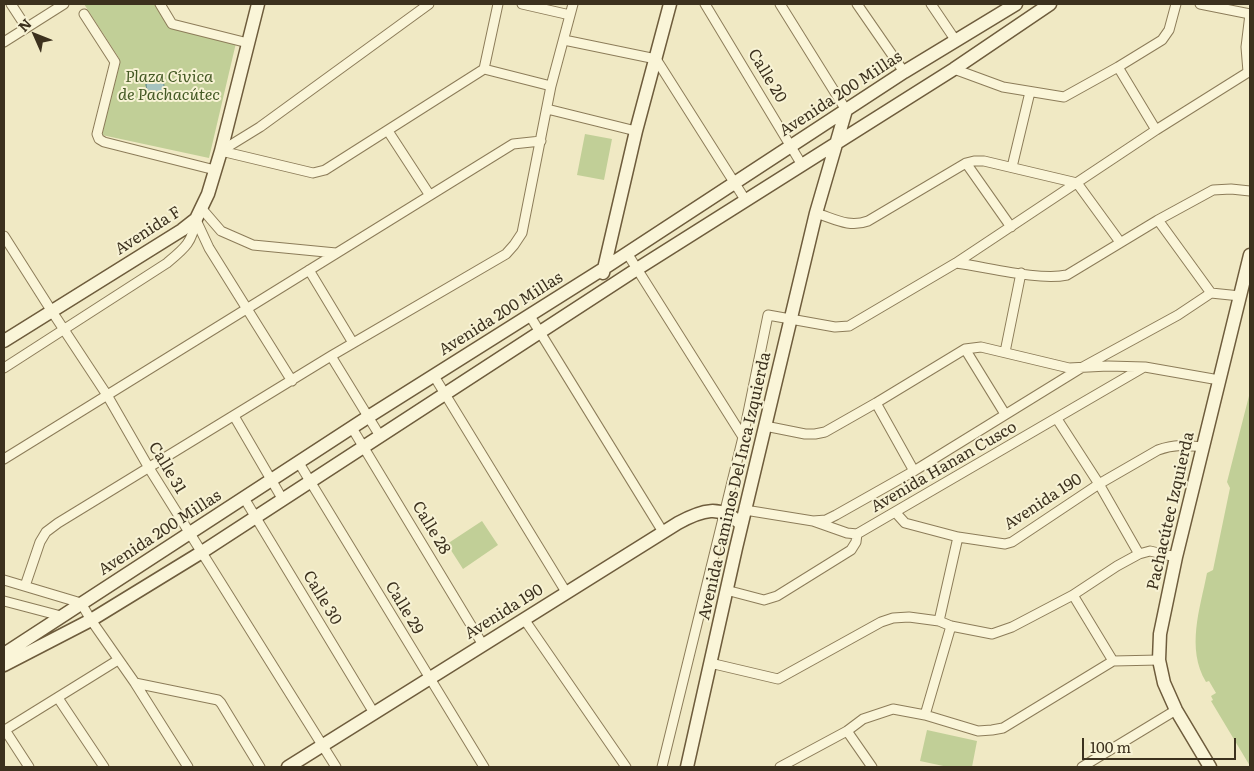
<!DOCTYPE html>
<html>
<head>
<meta charset="utf-8">
<style>
	body { margin:0 }
	#map { position:relative; width:1254px; height:771px; overflow:hidden; background:#f0e9c4; font-family:Literata,serif }
	canvas { display:block }
	.frame { position:absolute; inset:0; border:5px solid #3c311e; pointer-events:none }
	.north { position:absolute; left:10px; top:10px; width:50px; height:50px; -webkit-text-stroke:4px #f7f2d4; paint-order:stroke; rotate:314deg; font-size:14px; font-weight:700; line-height:20px; text-align:center; color:#3c311e }
	.north::after { content:''; display:block; margin:auto; width:18px; height:22px; background:#3c311e; clip-path:polygon(50% 0,100% 100%,50% 72%,0 100%) }
	.scale { position:absolute; left:1082px; top:738px; width:154px; height:22px; box-sizing:border-box; border:2px solid #3c311e; border-top:0; padding-left:6px; font-size:15px; line-height:18px; white-space:nowrap; color:#3c311e; -webkit-text-stroke:4px #f7f2d4; paint-order:stroke }
</style>
</head>
<body>
<div id="map">
<canvas width="1254" height="771"></canvas>
<div class="frame"></div>
<div class="north">N</div>
<div class="scale">100 m</div>
</div>
<script>
const c = document.querySelector('canvas').getContext('2d');
c.lineJoin = 'round';
function fillPath(path, color) {
  c.fillStyle = color;
  c.fill(path, 'evenodd');
}
function trace(path, color, width, dash) {
  c.strokeStyle = color;
  c.lineWidth = width;
  c.lineCap = dash ? 'butt' : 'round';
  c.setLineDash(dash || []);
  c.stroke(path);
}
function write(font, color, halo, rows, align = 'center') {
  c.font = font + ' Literata,serif';
  c.lineWidth = 4;
  c.setLineDash([]);
  c.textBaseline = 'middle';
  c.strokeStyle = halo;
  c.fillStyle = color;
  for (const [text, x, y, turn = 0] of rows) {
    c.save();
    c.translate(x, y);
    c.rotate((+turn || 0) * Math.PI / 180);
    c.textAlign = isNaN(turn) ? turn : align;
    if (halo) c.strokeText(text, 0, 0);
    c.fillText(text, 0, 0);
    c.restore();
  }
}
fillPath(new Path2D(`
	M84,4H156L171,27L236,43L209,158L102,135L119,58Z
	M585,134L612,139L604,180L577,175Z
	M1250,392V766L1211,701L1213,700L1211,696L1216,693L1209,681L1206,682C1186,648 1200,609 1207,573L1213,570L1230,488L1227,482Z
	M482,521L498,545L463,569L447,544Z
	M927,730L977,741L972,767H948L920,761Z`), '#c1cf97');
const water = new Path2D(`
	M146 85a9 9 0 1 1 18 0a9 9 0 1 1-18 0Z`);
fillPath(water, '#a6c3bf');
trace(water, '#6c928e', 1);
const street = new Path2D(`
	M11,4L26,27
	M160,4L172,24L248,43
	M522,4L570,15
	M705,4L802,165
	M780,4L846,110
	M857,4L904,72
	M931,4L956,41
	M1200,4L1250,14L1246,47L1248,72
	M84,14L115,62L97,134L99,139L104,142L215,170
	M564,40L656,59L746,201
	M4,42L64,4
	M1118,67L1156,130
	M484,69L551,86
	M954,69L1003,87L1064,97L1118,67L1162,40L1169,30L1176,4
	M547,109L636,131
	M388,131L429,194
	M221,151L313,173L325,170L484,69L498,4
	M221,151L260,127L429,4
	M966,163L1011,227
	M1012,167L1030,92
	M202,209L221,231L253,245L336,253
	M816,213C835,219 849,228 868,221L966,163L974,161H984L1077,183L1120,242
	M196,220L209,248L292,381
	M1158,220L1211,293L1240,296
	M4,236L51,310L107,395L149,468L336,767
	M627,253L743,437
	M956,263C987,267 1039,281 1067,275L1158,220L1213,190L1231,189L1250,191
	M309,270L353,343
	M530,316L663,532
	M965,349L1005,414
	M1005,352L1021,273
	M331,356L380,436
	M4,368L167,263C185,248 192,243 196,219
	M434,376L566,592
	M876,403L914,471
	M234,416L283,500
	M1057,419L1099,484L1139,554
	M765,426L805,434H815L825,432L876,403L965,349L981,347L1069,368L1108,366L1145,367L1219,380
	M352,428L483,645
	M4,459L513,144L541,141
	M299,463L484,767
	M244,498L374,713
	M745,510L813,521L847,533L857,534L1144,367
	M896,513L905,523L958,537L1005,544L1012,542L1099,484L1158,450C1174,444 1187,445 1203,447
	M813,521L826,520L836,515L914,471L1081,368L1178,315L1211,293
	M4,580L81,603L91,620L135,683L188,767
	M25,586L40,542L46,532L58,523L331,356L506,254L514,245L522,233L551,86L573,4
	M726,590L764,600L777,596L851,550L856,542L857,534
	M1073,595L1113,661
	M4,601L61,616
	M524,619L626,767
	M939,621L958,537
	M710,663L778,679L881,622L893,618L909,617L939,621L951,626L992,634L1012,627L1073,595L1117,566L1139,554L1150,551L1176,557
	M135,683L218,700L221,703L260,767
	M58,698L104,767
	M925,715L951,626
	M847,731L872,767
	M29,767L5,730L118,660
	M662,767L743,437L768,315L835,327L849,326L956,263L1156,130L1250,71
	M780,767L847,731L863,719L893,709L925,715L978,731L992,730L1003,728L1113,661L1159,660
	M1082,767L1176,710`);
const secondary = new Path2D(`
	M603,273L636,131L670,4
	M4,341L182,230L196,219L208,194L221,151L258,4
	M4,654L368,417L603,269L904,72L1016,4
	M4,665L91,620L202,552L637,269L954,69L1050,4
	M288,767L678,523C702,510 720,504 741,524
	M687,767L736,548L816,213L846,110
	M1210,767L1176,710L1164,683L1159,660L1160,634L1176,557L1250,255`);
trace(street, '#8c7c59', 11);
trace(secondary, '#6e5c3c', 15);
trace(street, '#faf5d8', 9);
trace(secondary, '#faf5d8', 12);
write('16px', '#3c311e', '#f7f2d4', [
	["Calle 20",767,76,59],
	["Avenida 200 Millas",841,94,-33],
	["Avenida F",148,231,-33],
	["Avenida 200 Millas",501,314,-32],
	["Avenida Hanan Cusco",944,467,-30],
	["Calle 31",167,468,59],
	["Avenida Caminos Del Inca Izquierda",735,486,-77],
	["Avenida 190",1043,502,-33],
	["Pachacútec Izquierda",1171,511,-77],
	["Calle 28",431,528,59],
	["Avenida 200 Millas",160,533,-33],
	["Calle 30",322,598,59],
	["Calle 29",404,608,59],
	["Avenida 190",504,612,-32]
]);
write('italic 16px', '#445924', '#f7f2d4', [
	["Plaza Cívica",169,77],
	["de Pachacútec",169,95]
]);
</script>
</body>
</html>
